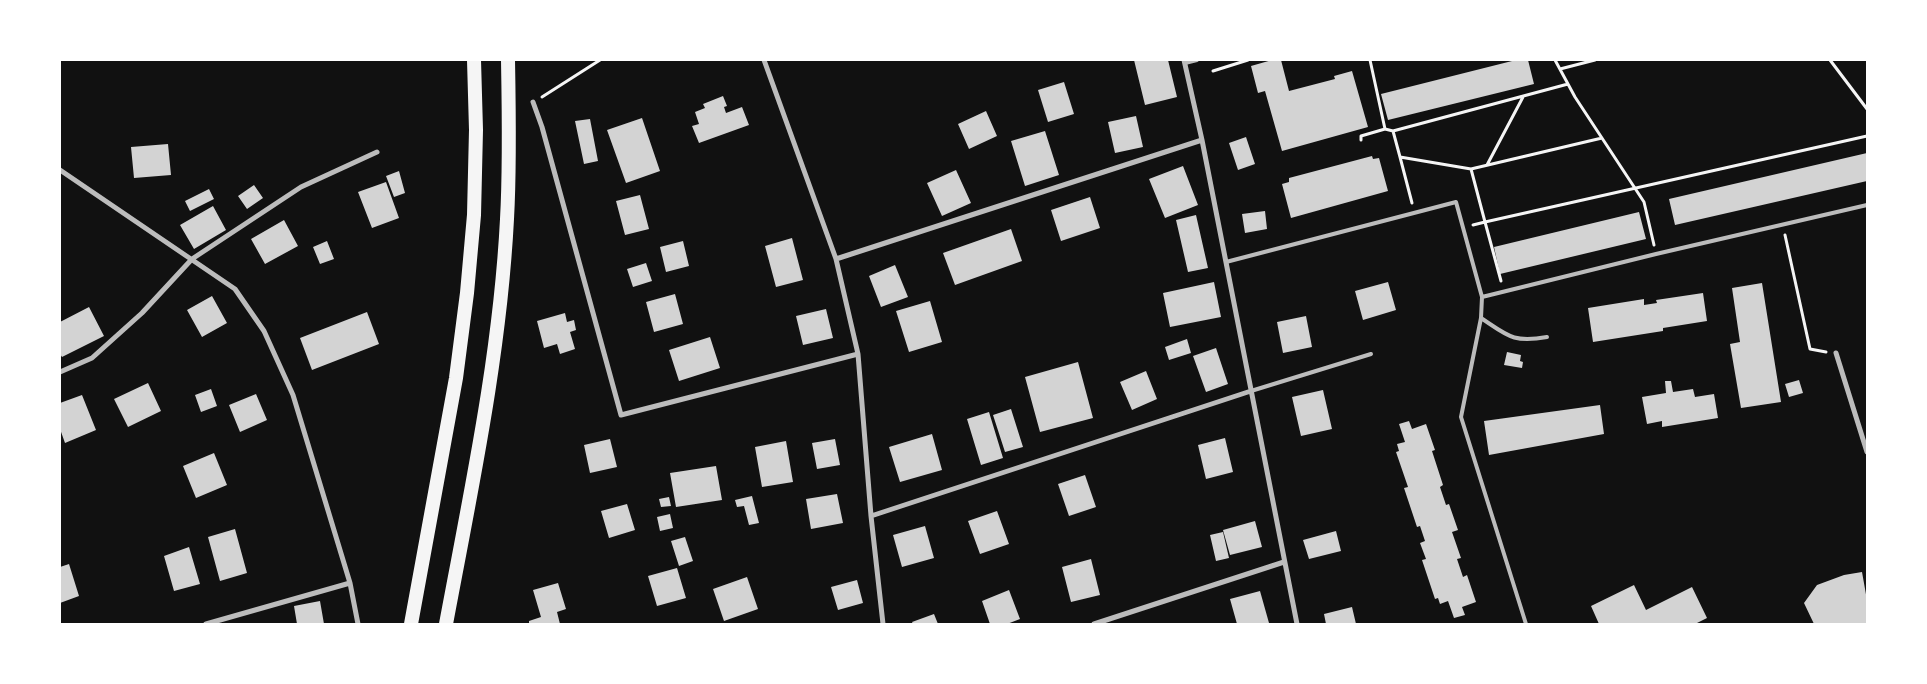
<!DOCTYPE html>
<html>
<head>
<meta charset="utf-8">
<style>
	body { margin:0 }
	#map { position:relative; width:1927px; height:684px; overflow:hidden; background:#111; font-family:"Space Grotesk",sans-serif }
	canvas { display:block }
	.frame { position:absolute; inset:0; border:61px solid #fff; pointer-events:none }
</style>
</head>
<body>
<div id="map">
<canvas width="1927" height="684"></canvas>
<div class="frame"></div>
</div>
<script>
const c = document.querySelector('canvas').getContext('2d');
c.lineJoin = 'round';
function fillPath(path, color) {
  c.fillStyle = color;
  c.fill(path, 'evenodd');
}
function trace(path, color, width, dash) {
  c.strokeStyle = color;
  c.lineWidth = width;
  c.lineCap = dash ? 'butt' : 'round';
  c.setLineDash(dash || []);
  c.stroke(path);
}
fillPath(new Path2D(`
	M1134,60H1168L1177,97L1145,105Z
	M1272,60H1281L1289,91L1335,79L1334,76L1352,71L1368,127L1282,151L1265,91L1258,93L1251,66Z
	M1516,60H1528L1534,84L1388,120L1381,94Z
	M1064,82L1074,114L1048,122L1038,90Z
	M723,96L727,106L724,107L726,113L742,107L749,125L699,143L692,126L699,124L695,112L705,108L703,104Z
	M986,111L997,136L969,149L958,124Z
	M1136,116L1143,147L1115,153L1108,122Z
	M642,118L660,171L626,183L607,130Z
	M590,119L598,161L584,164L575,121Z
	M1045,131L1059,175L1025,186L1011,141Z
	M1246,137L1255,164L1238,170L1229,143Z
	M168,144L171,175L134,178L131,147Z
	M1867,153V181L1675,225L1669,199Z
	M1372,156L1373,159L1379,158L1388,191L1291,218L1282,184L1289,182V178Z
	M1183,166L1198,205L1165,218L1149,179Z
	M956,170L971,203L942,216L927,183Z
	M399,171L405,193L394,197L386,176Z
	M386,182L399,218L372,228L358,192Z
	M254,185L263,198L247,209L238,196Z
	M209,189L214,199L190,211L185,201Z
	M640,195L649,229L625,235L616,201Z
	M1090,197L1100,228L1061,241L1051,210Z
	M213,206L226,230L194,249L180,225Z
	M1265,211L1267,229L1245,233L1242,214Z
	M1639,212L1646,239L1500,274L1494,247Z
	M1196,215L1208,268L1188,272L1176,220Z
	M284,220L298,246L265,264L251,239Z
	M1011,229L1022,261L955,285L943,253Z
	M792,238L803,280L776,287L765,246Z
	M327,241L334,259L320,264L313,247Z
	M683,241L689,266L666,272L660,247Z
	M646,263L652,281L633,287L627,269Z
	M895,265L908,297L881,307L869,276Z
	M1214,282L1221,317L1170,327L1163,293Z
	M1388,282L1396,310L1363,320L1355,291Z
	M1762,283L1781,402L1741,408L1730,344L1740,342L1732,288Z
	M1703,293L1707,321L1663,328V331L1593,342L1588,308L1644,299V305L1657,303L1656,300Z
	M675,294L683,324L654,332L646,302Z
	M212,296L227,323L202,337L187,310Z
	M930,301L942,342L909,352L896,311Z
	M89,307L104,336L62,357L60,354V322Z
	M826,309L833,338L803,345L796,316Z
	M367,312L379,344L312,370L300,338Z
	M565,313L567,322L574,320L576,330L570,332L575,349L560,354L557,344L544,348L537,321Z
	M1306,316L1312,347L1283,353L1277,322Z
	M710,337L720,368L679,381L669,350Z
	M1187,339L1191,353L1169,360L1165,347Z
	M1216,348L1228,384L1206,392L1193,356Z
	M1507,352L1521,355L1520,361L1523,362L1522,368L1504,365Z
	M1078,362L1093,418L1040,432L1025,377Z
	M1146,371L1157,399L1132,410L1120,382Z
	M1799,380L1803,393L1789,397L1785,384Z
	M1665,381H1671L1673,392L1693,389L1695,397L1714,394L1718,418L1662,427V421L1647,424L1642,397L1666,393Z
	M148,383L161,411L128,427L114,399Z
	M211,389L217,406L201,412L195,395Z
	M1323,390L1332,429L1301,436L1292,397Z
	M256,394L267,420L240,432L229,405Z
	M82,395L96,430L65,443L60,429V403Z
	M1600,405L1604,434L1489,455L1484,421Z
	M1011,409L1023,447L1005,452L993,415Z
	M989,412L1003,458L981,465L967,419Z
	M1409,421L1412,429L1426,424L1435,450L1432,451L1443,485L1440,487L1446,505L1449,504L1458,530L1452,532L1461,558L1457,559L1463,577L1467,575L1476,602L1462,607L1465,615L1454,618L1448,601L1440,604L1438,598L1435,599L1422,560L1426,559L1420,543L1425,541L1420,526L1417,527L1404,488L1408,487L1396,452L1399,451L1397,444L1405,442L1399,424Z
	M932,434L942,470L900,482L889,447Z
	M1225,438L1233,472L1206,479L1198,445Z
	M610,439L617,467L590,473L584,445Z
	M835,439L840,465L817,469L812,443Z
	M786,441L793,482L762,487L755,447Z
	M214,453L227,485L196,498L183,466Z
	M716,466L722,500L676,507L670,473Z
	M1085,475L1096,507L1069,516L1058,484Z
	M837,494L843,523L811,529L806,499Z
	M752,496L759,523L749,525L744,506L737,507L735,500Z
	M669,497L671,506L661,507L659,499Z
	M627,504L635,530L609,538L601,511Z
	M997,511L1009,544L980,554L968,521Z
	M670,514L673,528L660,531L657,517Z
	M1255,521L1262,547L1230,555L1223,530Z
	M925,526L934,558L902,567L893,535Z
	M235,529L247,573L220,581L208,537Z
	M1336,531L1341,551L1309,559L1303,540Z
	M1223,532L1229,558L1216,561L1210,535Z
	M685,537L693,561L679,566L671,541Z
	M189,547L200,584L174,591L164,556Z
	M1091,559L1100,595L1071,602L1062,567Z
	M69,564L79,596L60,603V567Z
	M677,568L686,598L657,606L648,576Z
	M1862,572L1867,600V624H1814L1804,603L1817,585L1844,575Z
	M747,577L758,609L724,621L713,589Z
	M857,580L863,603L838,610L831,587Z
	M558,583L566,609L557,612L560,624H529V621L541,617L533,590Z
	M1634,585L1646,610L1692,587L1707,618L1695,624H1599L1591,606Z
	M1009,590L1020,619L1007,624H990L982,601Z
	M1260,591L1269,623L1237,624L1230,599Z
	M320,601L324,624H297L294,606Z
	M1352,607L1356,624H1326L1324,614Z
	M934,614L938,624H913L912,622Z`), '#d3d3d3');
trace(new Path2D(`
	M1370,60L1385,129
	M1555,60L1575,97L1644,202L1654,245
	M1830,60L1867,109
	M1560,69L1595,60
	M1213,71L1248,60
	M542,97L600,60
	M1361,140V136L1385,129L1393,131
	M1400,157L1393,131L1568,84
	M1487,165L1523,97
	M1471,169L1485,222L1473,225
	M1412,203L1400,157L1471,169L1602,138
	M1785,235L1810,349L1826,352
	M1501,281L1485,222L1867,136`), '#f5f5f5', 3);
trace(new Path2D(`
	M1185,63L1197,60
	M1226,262L1456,202L1482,297L1481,318L1461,417L1526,624
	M1482,297L1656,254L1867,205
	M1481,318C1508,336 1513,343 1547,337
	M1251,391L1371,354`), '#bcbcbc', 4);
trace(new Path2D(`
	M764,60L836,259L858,354L871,516L883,624
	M1184,60L1202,140L1297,624
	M533,102L542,127L621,415L858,354
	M60,170L235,289L264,331L293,395L350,583L358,624
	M836,259L1202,140
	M1836,353L1867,452
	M60,372L92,358L142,313L192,259L301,187L377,152
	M871,516L1251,391
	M206,624L350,583
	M1094,624L1284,562`), '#bcbcbc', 5);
trace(new Path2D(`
	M411,624L456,378L467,293L474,215L476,130L474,60
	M446,624C471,490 500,356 507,219C510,166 509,113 508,60`), '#f5f5f5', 14);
</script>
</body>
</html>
